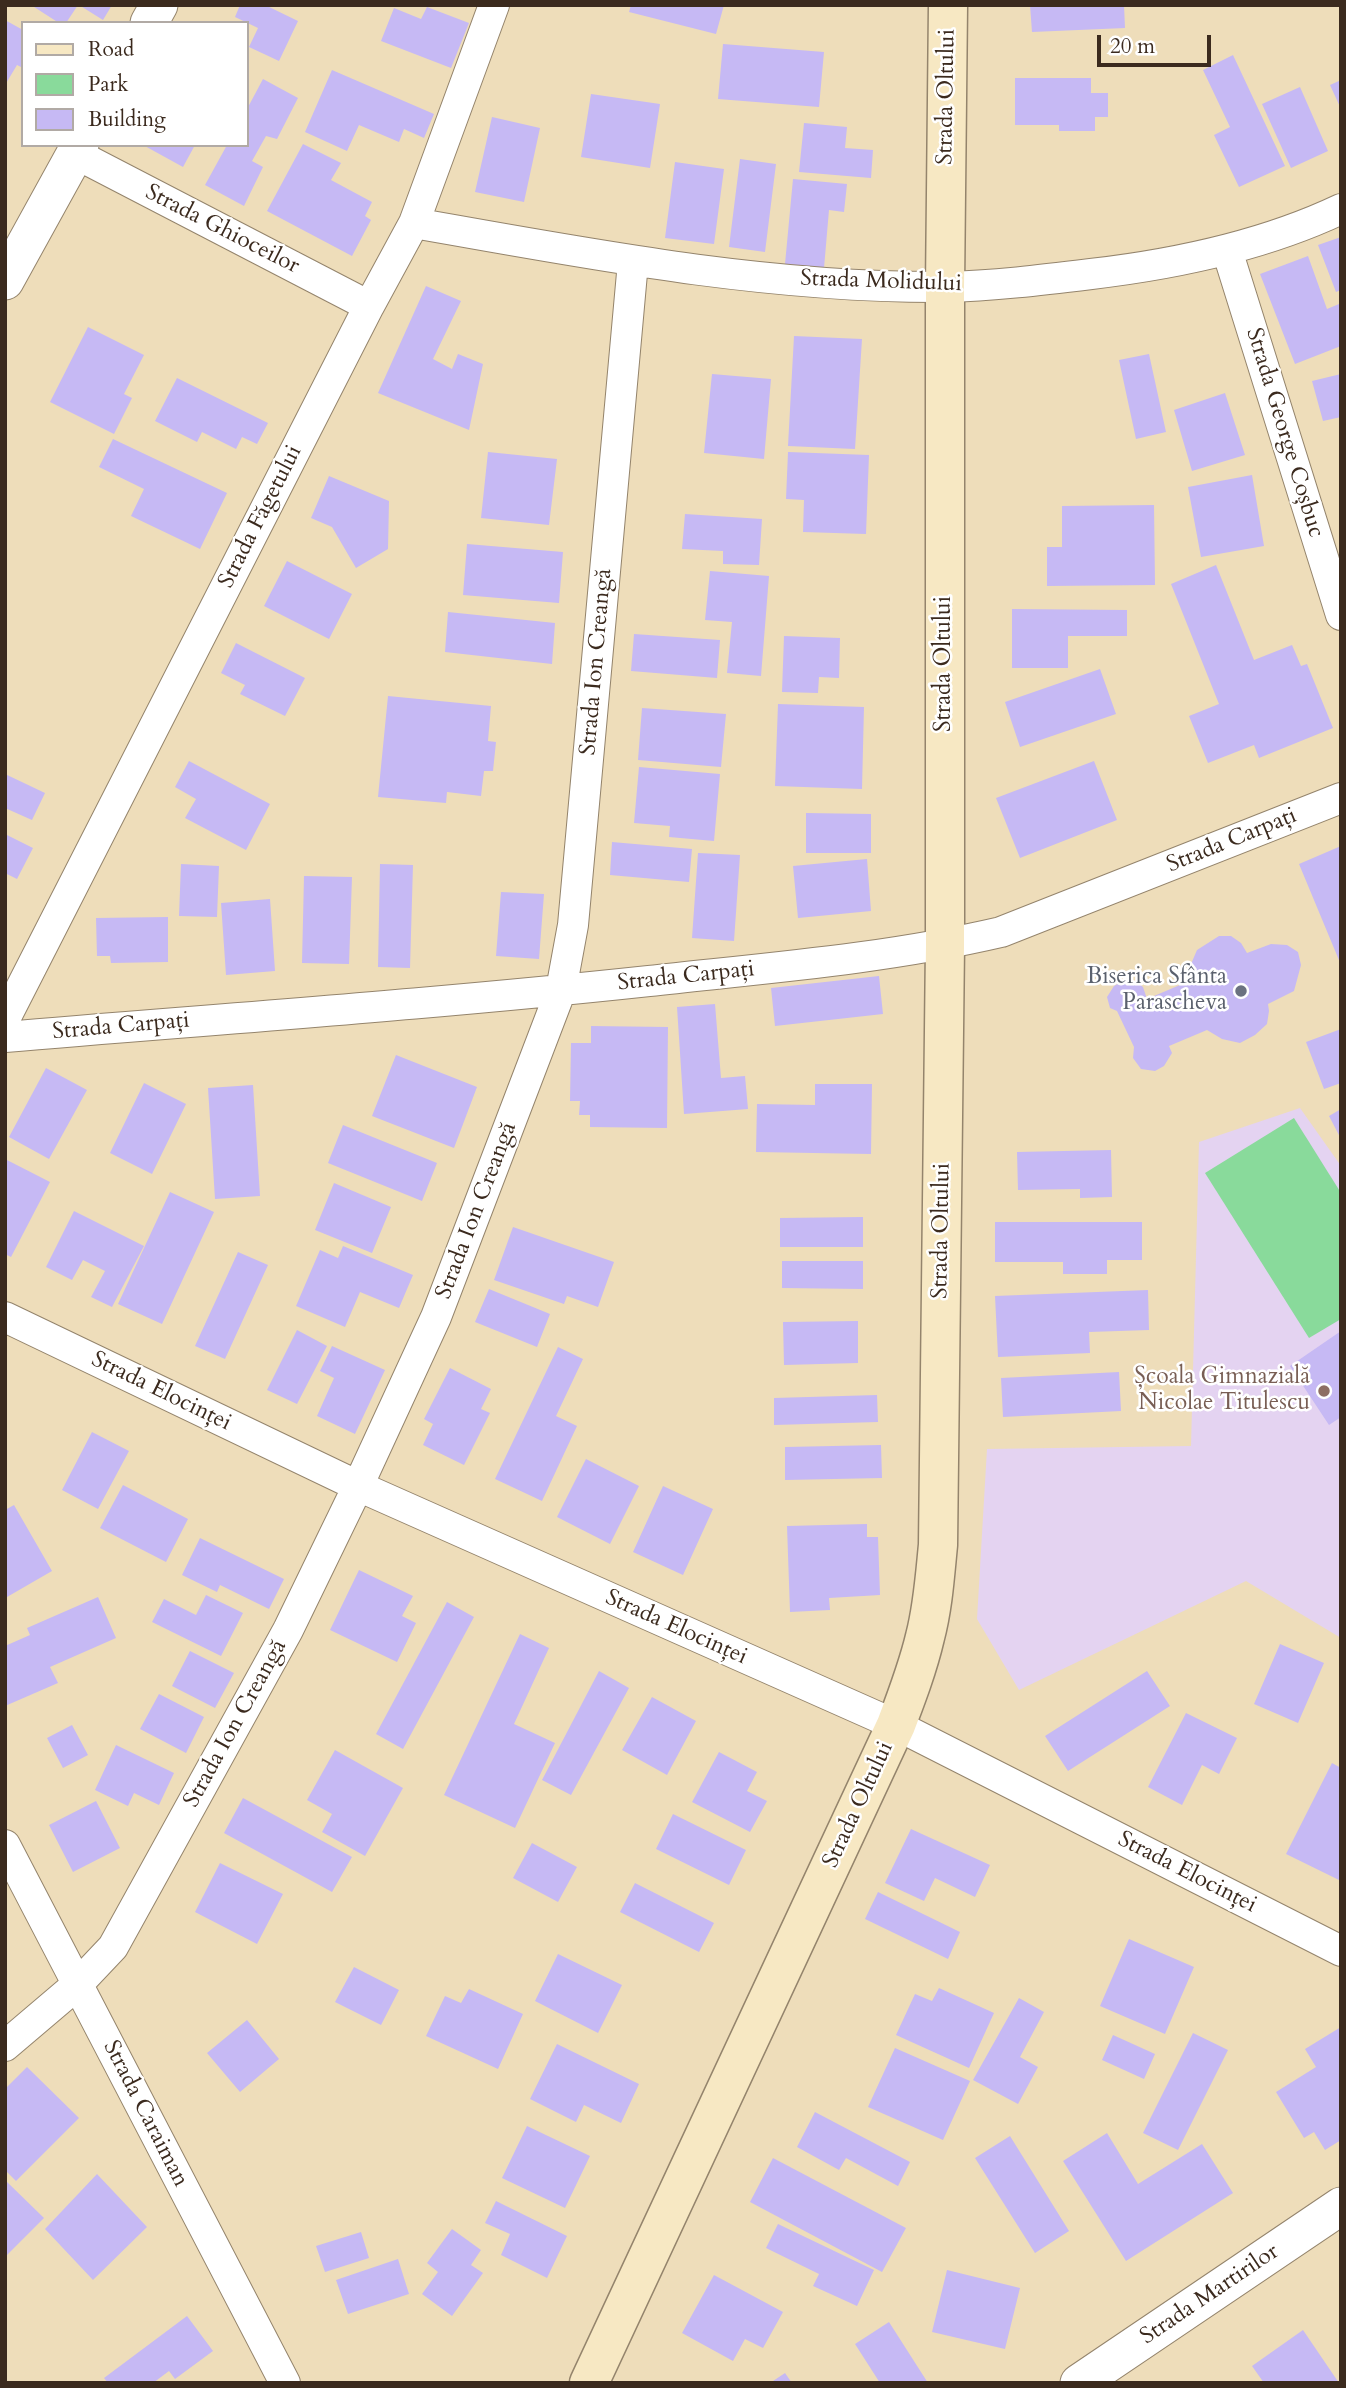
<!DOCTYPE html>
<html>
<head>
<meta charset="utf-8">
<style>
	body { margin:0 }
	#map { position:relative; width:1346px; height:2388px; overflow:hidden; background:#eeddba; font-family:Cardo,serif }
	canvas { display:block }
	.frame { position:absolute; inset:0; border:7px solid #3b2a1e; pointer-events:none }
	.legend { position:absolute; left:21px; top:21px; width:228px; height:126px; box-sizing:border-box; background:#fff; border:2px solid #b1aaa5; margin:0; padding:9px 12px; list-style:none; font-size:21px; color:#3b2a1e }
	.legend li { display:flex; align-items:center; gap:14px; height:35px }
	.legend b { width:35px; border:2px solid #b1aaa5 }
	.scale { position:absolute; left:1097px; top:35px; width:114px; height:32px; box-sizing:border-box; border:4px solid #3b2a1e; border-top:0; padding-left:9px; font-size:21px; line-height:24px; white-space:nowrap; color:#3b2a1e; -webkit-text-stroke:5px #fff; paint-order:stroke }
</style>
</head>
<body>
<div id="map">
<canvas width="1346" height="2388"></canvas>
<div class="frame"></div>
<ul class="legend">
<li><b style="height:9px;background:#f7e8c3"></b>Road</li>
<li><b style="height:19px;background:#89da9b"></b>Park</li>
<li><b style="height:19px;background:#c6b9f4"></b>Building</li>
</ul>
<div class="scale">20 m</div>
</div>
<script>
const c = document.querySelector('canvas').getContext('2d');
c.lineJoin = 'round';
function fillPath(path, color) {
  c.fillStyle = color;
  c.fill(path, 'evenodd');
}
function trace(path, color, width, dash) {
  c.strokeStyle = color;
  c.lineWidth = width;
  c.lineCap = dash ? 'butt' : 'round';
  c.setLineDash(dash || []);
  c.stroke(path);
}
function write(font, color, halo, rows, align = 'center') {
  c.font = font + ' Cardo,serif';
  c.lineWidth = 5;
  c.setLineDash([]);
  c.textBaseline = 'middle';
  c.strokeStyle = halo;
  c.fillStyle = color;
  for (const [text, x, y, turn = 0] of rows) {
    c.save();
    c.translate(x, y);
    c.rotate((+turn || 0) * Math.PI / 180);
    c.textAlign = isNaN(turn) ? turn : align;
    if (halo) c.strokeText(text, 0, 0);
    c.fillText(text, 0, 0);
    c.restore();
  }
}
fillPath(new Path2D(`
	M1300,1108L1341,1166V1638L1246,1581L1019,1690L977,1619L987,1449L1191,1446L1199,1142Z`), '#e4d3f1');
fillPath(new Path2D(`
	M1294,1118L1341,1193V1319L1309,1338L1205,1173Z`), '#89da9b');
fillPath(new Path2D(`
	M31,5H78L66,23H59Z
	M79,5H112L103,20Z
	M240,5H265L298,21L279,61L249,47L258,28L235,17Z
	M631,5H724L716,34L629,12Z
	M1030,5H1124L1125,28L1032,32Z
	M427,7L469,23L451,68L381,41L394,8L421,19Z
	M5,20L23,30V68L17,65L5,85Z
	M723,44L824,52L819,107L718,99Z
	M1233,55L1285,166L1239,187L1214,135L1230,127L1203,70Z
	M332,70L434,114L424,138L404,129L399,142L359,125L347,151L305,132Z
	M1015,78H1091V93H1108V117H1095V131H1059V125H1015Z
	M263,79L298,98L277,139L266,136L252,161L263,167L244,206L205,185L227,145H247V109Z
	M1341,80V109L1330,85Z
	M1300,87L1328,151L1291,168L1262,104Z
	M591,94L660,104L650,168L581,157Z
	M492,117L540,128L524,202L475,192Z
	M804,123L847,127L845,148L873,150L871,178L799,172Z
	M303,144L341,163L331,180L372,202L365,216L371,220L352,256L267,211Z
	M143,145H195L183,167Z
	M740,159L776,164L765,252L729,247Z
	M675,162L724,169L714,244L665,238Z
	M793,179L847,184L844,212L829,210L824,268L785,264Z
	M1341,237V290L1336,292L1318,245Z
	M1308,256L1327,309L1339,304L1341,309V346L1295,364L1260,274Z
	M426,286L461,301L433,359L452,369L458,354L483,364L469,430L378,393Z
	M88,327L144,355L124,394L132,398L114,434L50,402Z
	M794,336L862,339L855,449L788,446Z
	M1149,354L1166,432L1136,439L1119,360Z
	M712,374L771,379L764,459L704,453Z
	M1341,374V417L1323,421L1312,381Z
	M177,378L268,423L257,444L242,437L236,449L202,432L197,442L155,421Z
	M1225,393L1245,455L1192,471L1174,410Z
	M113,439L227,493L200,549L131,516L144,489L99,467Z
	M488,452L557,459L549,525L481,518Z
	M788,452L869,455L866,534L803,532L804,500L786,499Z
	M1252,475L1264,546L1201,557L1188,487Z
	M329,476L389,501L388,549L356,568L332,527L311,518Z
	M1154,505L1155,585L1047,586V547H1062V506Z
	M685,514L762,519L759,565L723,564V551L682,549Z
	M467,544L563,552L559,603L463,595Z
	M287,561L352,594L329,639L264,606Z
	M1216,565L1254,660L1292,645L1301,666L1307,664L1333,728L1259,758L1254,745L1208,763L1189,716L1219,704L1171,584Z
	M710,571L769,576L761,676L727,673L732,622L705,620Z
	M1012,609L1127,610V636H1068V668H1012Z
	M448,612L555,623L552,664L445,652Z
	M634,634L720,640L717,678L631,671Z
	M784,636L840,638L839,678L819,677L818,693L782,692Z
	M236,643L305,678L285,716L240,694L245,685L221,673Z
	M1100,669L1116,714L1020,747L1005,702Z
	M388,696L491,706L488,741L496,742L493,771H484L481,796L447,792L446,803L378,797Z
	M778,704L864,707L862,789L775,786Z
	M642,708L726,714L721,767L638,760Z
	M189,761L270,804L246,850L185,818L196,799L175,787Z
	M1094,761L1117,820L1020,858L996,798Z
	M639,767L720,774L714,841L669,837L670,826L634,823Z
	M5,774L45,793L32,820L5,808Z
	M806,813L871,814V853H806Z
	M5,834L33,848L17,879L5,873Z
	M612,842L692,849L689,882L610,875Z
	M1341,846V965L1299,864Z
	M698,853L740,855L734,941L692,938Z
	M867,859L871,911L798,918L793,866Z
	M181,864L219,866L217,917L179,916Z
	M380,864L413,865L410,968L378,967Z
	M304,876L352,877L349,964L302,963Z
	M501,892L544,894L539,959L496,956Z
	M270,899L275,971L226,975L221,903Z
	M168,917V962L111,963L110,956H97L96,918Z
	M1219,936H1231L1241,943L1247,953L1271,944L1287,945L1298,952L1301,965L1294,991L1268,1004L1269,1011L1267,1024L1255,1035L1240,1043L1222,1039L1207,1030L1169,1046L1172,1053L1164,1066L1155,1071L1141,1069L1133,1058L1134,1047L1117,1011L1110,1008L1107,997L1114,986L1125,980L1137,982L1143,987L1147,999L1194,979L1191,964L1197,950Z
	M879,976L883,1014L775,1026L771,988Z
	M715,1004L721,1078L745,1076L748,1109L684,1114L677,1007Z
	M591,1026L668,1027L667,1128L590,1127V1115H579L580,1101H570L571,1043H591Z
	M1341,1029V1083L1324,1089L1306,1042Z
	M396,1055L477,1087L454,1148L372,1116Z
	M46,1068L87,1090L49,1159L9,1137Z
	M144,1083L186,1104L152,1174L110,1153Z
	M815,1084H872L871,1154L756,1152L757,1104L815,1105Z
	M253,1085L260,1196L215,1199L208,1088Z
	M1341,1109V1139L1329,1116Z
	M343,1125L437,1163L422,1201L328,1163Z
	M1111,1150L1112,1197L1080,1198V1189L1018,1190L1017,1152Z
	M5,1159L50,1182L11,1257L5,1254Z
	M334,1183L391,1207L372,1253L315,1230Z
	M170,1192L214,1212L162,1324L118,1304Z
	M74,1211L144,1246L112,1307L91,1297L105,1271L83,1260L72,1280L46,1267Z
	M863,1217V1247H780V1218Z
	M995,1222H1142V1260H1107V1274H1063V1262H995Z
	M513,1227L614,1262L598,1307L567,1296L564,1304L494,1280Z
	M343,1246L413,1275L399,1308L360,1292L345,1327L296,1306L320,1250L338,1258Z
	M238,1252L268,1265L225,1359L195,1346Z
	M782,1261H863V1289L782,1288Z
	M489,1289L550,1314L537,1347L475,1322Z
	M1148,1290L1149,1330L1089,1332L1090,1353L998,1357L995,1296Z
	M858,1321V1363L784,1365L783,1322Z
	M297,1330L327,1346L297,1404L267,1390Z
	M1341,1331V1417L1329,1425L1290,1366Z
	M332,1346L385,1370L355,1434L317,1416L334,1378L320,1371Z
	M558,1347L583,1359L556,1416L577,1426L542,1501L495,1479Z
	M450,1368L491,1389L481,1409L490,1413L464,1465L423,1445L433,1424L424,1419Z
	M1119,1372L1121,1411L1003,1417L1001,1378Z
	M877,1395L878,1422L774,1425V1398Z
	M92,1432L129,1451L98,1509L62,1490Z
	M881,1445L882,1478L785,1480V1447Z
	M586,1459L639,1486L610,1544L557,1517Z
	M123,1485L188,1519L166,1562L100,1528Z
	M663,1486L713,1509L683,1575L633,1552Z
	M14,1505L52,1571L7,1597L5,1510Z
	M867,1524V1537H878L880,1595L829,1598L830,1610L790,1612L787,1526Z
	M200,1538L284,1579L269,1609L220,1585L217,1592L182,1575Z
	M359,1570L413,1596L402,1616L416,1623L397,1662L330,1630Z
	M206,1595L243,1613L221,1656L152,1622L164,1599L196,1615Z
	M98,1597L116,1638L50,1667L58,1683L5,1706V1646L30,1635L27,1628Z
	M447,1602L474,1617L403,1749L376,1734Z
	M520,1634L549,1648L514,1724L555,1743L515,1828L444,1795Z
	M1280,1644L1324,1663L1298,1723L1254,1704Z
	M190,1651L234,1673L215,1708L172,1686Z
	M599,1671L629,1688L571,1795L542,1780Z
	M1147,1671L1170,1706L1068,1771L1045,1736Z
	M159,1694L204,1717L186,1753L140,1729Z
	M652,1697L696,1721L667,1775L622,1750Z
	M1186,1713L1237,1738L1219,1774L1202,1765L1182,1805L1148,1787Z
	M72,1725L88,1755L63,1768L47,1738Z
	M116,1745L174,1773L159,1805L134,1793L128,1806L95,1790Z
	M335,1750L403,1788L365,1856L322,1832L332,1814L307,1800Z
	M719,1752L757,1772L747,1791L767,1801L750,1832L692,1802Z
	M1332,1763L1341,1768V1876L1339,1880L1286,1854Z
	M243,1798L352,1857L332,1892L224,1833Z
	M96,1801L120,1848L73,1872L49,1825Z
	M673,1814L746,1850L729,1885L656,1849Z
	M911,1829L990,1865L975,1897L935,1878L924,1901L885,1883Z
	M532,1843L577,1867L558,1902L513,1878Z
	M220,1863L283,1894L257,1944L195,1912Z
	M635,1883L714,1923L699,1952L620,1912Z
	M878,1892L960,1932L948,1959L865,1919Z
	M1129,1939L1194,1967L1165,2034L1100,2006Z
	M558,1954L622,1985L598,2033L535,2001Z
	M354,1967L399,1990L381,2025L335,2002Z
	M939,1988L994,2013L969,2068L896,2035L915,1994L932,2001Z
	M469,1989L523,2014L498,2069L426,2036L445,1996L461,2003Z
	M1019,1998L1044,2012L1020,2057L1038,2067L1018,2104L973,2080Z
	M247,2020L279,2059L240,2092L207,2053Z
	M1341,2027V2140L1325,2150L1314,2132L1304,2138L1276,2092L1316,2067L1305,2049Z
	M1193,2033L1228,2050L1178,2150L1143,2133Z
	M1113,2035L1155,2054L1144,2079L1102,2060Z
	M557,2044L639,2084L621,2123L584,2105L576,2122L530,2099Z
	M895,2048L970,2081L943,2140L868,2107Z
	M27,2067L79,2118L16,2181L5,2170V2089Z
	M815,2112L910,2162L898,2186L846,2158L839,2170L797,2147Z
	M527,2126L590,2156L565,2208L502,2178Z
	M1107,2133L1138,2184L1202,2144L1233,2193L1126,2261L1063,2161Z
	M1010,2136L1069,2231L1035,2253L975,2158Z
	M773,2158L906,2228L882,2272L750,2202Z
	M97,2174L147,2227L93,2280L45,2229Z
	M5,2180L44,2218L5,2257Z
	M496,2201L567,2236L547,2278L501,2255L510,2234L485,2223Z
	M778,2224L874,2270L857,2306L813,2286L819,2274L766,2248Z
	M452,2229L481,2250L471,2265L483,2273L452,2316L422,2294L438,2272L427,2263Z
	M361,2232L369,2258L325,2272L316,2246Z
	M398,2259L409,2294L348,2314L336,2280Z
	M947,2270L1020,2288L1005,2349L932,2332Z
	M714,2275L783,2312L763,2348L745,2339L733,2361L682,2333Z
	M187,2316L213,2351L175,2379L169,2371L153,2383H108L104,2378Z
	M889,2322L928,2383H880L855,2344Z
	M1303,2330L1339,2383H1264L1252,2366Z
	M785,2373L792,2383H770Z`), '#c6b9f4');
const minor = new Path2D(`
	M76,154L369,306
	M414,223C589,254 766,288 944,287C993,286 1042,280 1091,274C1177,264 1263,246 1341,209
	M1227,250L1341,615
	M5,1019L369,306L414,223L494,5
	M5,1037C220,1019 435,1004 649,981C767,968 885,959 1001,932L1341,798
	M5,1317L358,1486L896,1725L1341,1951
	M5,1845L285,2383
	M5,2046L78,1984L113,1947L288,1630L358,1486L436,1317L561,990L573,925L633,262`);
const tertiary = new Path2D(`
	M149,23L159,5
	M5,281L80,145
	M1079,2383L1341,2206`);
const secondary = new Path2D(`
	M589,2383L896,1725C907,1696 918,1667 925,1637C933,1607 935,1575 938,1545L945,945V287L948,5`);
trace(minor, '#94846c', 32);
trace(tertiary, '#94846c', 39);
trace(secondary, '#94846c', 41);
trace(minor, '#fff', 30);
trace(tertiary, '#fff', 37);
trace(secondary, '#f7e8c3', 38);
for (const [x, y, r, color] of [
	[1241,991,7,"#6b7280"],
	[1324,1391,7,"#8d6e63"]
]) {
  const dot = new Path2D();
  dot.arc(x, y, r, 0, 2 * Math.PI);
  c.fillStyle = color;
  c.fill(dot);
  trace(dot, '#fff', 2.5);
}
write('23px', '#3b2a1e', '#fff', [
	["Strada Oltului",947,97,-89],
	["Strada Ghioceilor",222,230,27],
	["Strada Molidului",881,282,2],
	["Strada George Coșbuc",1284,433,73],
	["Strada Făgetului",261,517,-63],
	["Strada Ion Creangă",597,662,-85],
	["Strada Oltului",945,664,-90],
	["Strada Carpați",1232,841,-22],
	["Strada Carpați",686,977,-6],
	["Strada Carpați",121,1027,-5],
	["Strada Ion Creangă",477,1211,-69],
	["Strada Oltului",942,1231,-89],
	["Strada Elocinței",161,1392,26],
	["Strada Elocinței",676,1628,24],
	["Strada Ion Creangă",236,1724,-61],
	["Strada Oltului",859,1805,-65],
	["Strada Elocinței",1187,1873,27],
	["Strada Caraiman",145,2114,63],
	["Strada Martirilor",1210,2295,-34]
]);
write('23px', '#5b616d', '#fff', [
	["Biserica Sfânta",1227,978],
	["Parascheva",1227,1004]
], 'right');
write('23px', '#785e54', '#fff', [
	["Școala Gimnazială",1310,1378],
	["Nicolae Titulescu",1310,1404]
], 'right');
</script>
</body>
</html>
